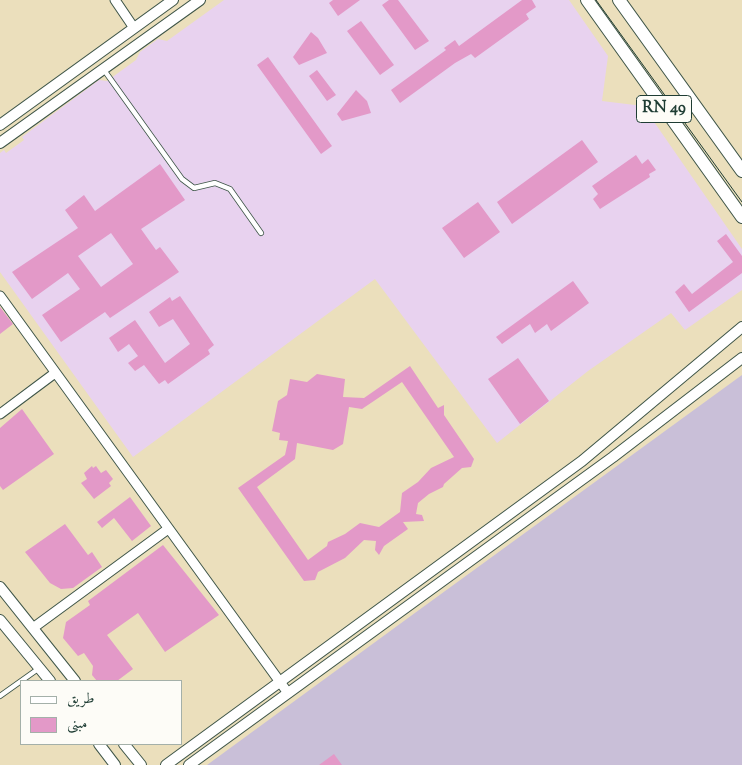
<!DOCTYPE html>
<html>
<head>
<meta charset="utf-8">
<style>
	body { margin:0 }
	#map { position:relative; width:742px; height:765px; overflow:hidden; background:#ebdfbc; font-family:"Sorts Mill Goudy",Amiri,serif }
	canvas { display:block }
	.legend { position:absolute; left:20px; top:680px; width:162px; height:65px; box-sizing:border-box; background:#fdfcf7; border:1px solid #a4b0a9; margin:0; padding:6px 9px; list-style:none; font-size:15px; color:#1f3d34 }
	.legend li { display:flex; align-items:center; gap:10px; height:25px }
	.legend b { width:25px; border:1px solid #a4b0a9 }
</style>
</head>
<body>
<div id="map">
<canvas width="742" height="765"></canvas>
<ul class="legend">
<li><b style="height:6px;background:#fff"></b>طريق</li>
<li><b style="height:14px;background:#e399c8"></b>مبنى</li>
</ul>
</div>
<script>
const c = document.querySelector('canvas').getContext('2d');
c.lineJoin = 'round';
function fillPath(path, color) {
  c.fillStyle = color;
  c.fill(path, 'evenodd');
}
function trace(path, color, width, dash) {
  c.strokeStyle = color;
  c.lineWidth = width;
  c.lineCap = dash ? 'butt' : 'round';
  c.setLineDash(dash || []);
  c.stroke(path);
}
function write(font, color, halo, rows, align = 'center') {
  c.font = font + ' "Sorts Mill Goudy",serif';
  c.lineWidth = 4;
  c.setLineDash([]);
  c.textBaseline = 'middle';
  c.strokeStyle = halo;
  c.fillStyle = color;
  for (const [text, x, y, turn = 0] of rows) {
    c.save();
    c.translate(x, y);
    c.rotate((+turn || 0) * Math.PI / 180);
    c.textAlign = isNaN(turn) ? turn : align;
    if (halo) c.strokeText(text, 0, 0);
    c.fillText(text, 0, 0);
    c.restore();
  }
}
fillPath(new Path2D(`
	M224,0H569L608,56L602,101L643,106L742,249V290L685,330L671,313L588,371L497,443L375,279L133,457L0,272V153L4,150L6,153L24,140L22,137L99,80L107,81L136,60L140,52L158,39L167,41Z`), '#e8d2ef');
fillPath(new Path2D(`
	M742,375V765H207L419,610Z`), '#c9bfd8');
fillPath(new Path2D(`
	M333,0H360L338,16L329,3Z
	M389,0H398L429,41L415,50L382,5Z
	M522,0H532L536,7L526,14L529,19L475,58L471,54L455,63L400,103L391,90L446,50L444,48L455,40L459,46Z
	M361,21L394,65L380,75L347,31Z
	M311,32L318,38L327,53L299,65L293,57Z
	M268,57L332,146L321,154L257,65Z
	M317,70L336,95L327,101L309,76Z
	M356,90L367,101L371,113L342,121L337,114Z
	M582,140L598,162L512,224L497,202Z
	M636,155L642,164L648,159L656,170L649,174L650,177L600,209L593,199L598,194L592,186Z
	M160,164L185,200L141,229L156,250L160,247L179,272L110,318L105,312L61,342L42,315L80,289L68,273L32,299L12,272L78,228L65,210L84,195L95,211ZM111,233L133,264L101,287L78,256Z
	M478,202L500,232L464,258L442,228Z
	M726,234L742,256V273L689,312L675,292L684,284L692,294L733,262L717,241Z
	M573,281L589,303L551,331L547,324L535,333L530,324L502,344L496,337Z
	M180,296L214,345L208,350L210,354L168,384L165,380L159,384L144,365L135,371L128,363L138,356L129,344L118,352L109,338L135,320L165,363L190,344L173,319L159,327L149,312L170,297L172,301Z
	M0,307L13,324L0,334Z
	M518,358L549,401L520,424L488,379Z
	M410,366L438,408L444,405V415L474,459L471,467L462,468L444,484L443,487L429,494L418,503L416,514L422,515L424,521L403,522L408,529L384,546L379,555L375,550L376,541L364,540L345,558L318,572L315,580L304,581L238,488L285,455L288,441L279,440L280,433L272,431L278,401L287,395L290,379L307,382L317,374L345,379L343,397L364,398ZM402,382L454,457L431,468L418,482L402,493L400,512L379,527L360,523L345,534L328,542L327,546L308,560L257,487L295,459L297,443L333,450L343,444L349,407L362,409Z
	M22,409L54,454L3,490L0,486V428Z
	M92,466L93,468L96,466L101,473L106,470L113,479L109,483L111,486L94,499L81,483L87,479L84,473Z
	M130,497L151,526L132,541L114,518L102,528L97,522Z
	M65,524L88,555L92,552L102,567L73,588L61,589L50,583L25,552Z
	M163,545L219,615L165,652L138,613L107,635L133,669L117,681H97L92,675L93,666L84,653L78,656L63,638L66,622L90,605L88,601Z
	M334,754L342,765H319Z`), '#e399c8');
const service = new Path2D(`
	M104,70L182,179L194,188L215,183L230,189L261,233
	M0,696L38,669`);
const minor = new Path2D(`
	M115,0L134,28
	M0,296L288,693
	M0,414L55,373
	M33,628L168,529`);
const tertiary = new Path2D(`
	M0,125L173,0
	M0,143L200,0
	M0,587L75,681
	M0,620L50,681
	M99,744L115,765
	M124,744L141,765
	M166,765L582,461L742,327
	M189,765L613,457L742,358`);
const primary = new Path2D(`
	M587,0L742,217
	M619,0L742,171`);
trace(service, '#3e5548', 6);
trace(minor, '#3e5548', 11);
trace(tertiary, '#3e5548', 12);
trace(primary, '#3e5548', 14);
trace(service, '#fff', 4.5);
trace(minor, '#fff', 9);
trace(tertiary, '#fff', 10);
trace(primary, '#fff', 12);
trace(new Path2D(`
	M596,0L742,202`), '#1f3d34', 1);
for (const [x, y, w] of [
	[664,109,55]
]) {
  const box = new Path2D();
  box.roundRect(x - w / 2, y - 13.5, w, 27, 4);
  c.fillStyle = '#fdfcf7';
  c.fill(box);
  trace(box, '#1f3d34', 1);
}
write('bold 16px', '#1f3d34', null, [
	["RN 49",664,109]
]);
</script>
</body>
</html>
